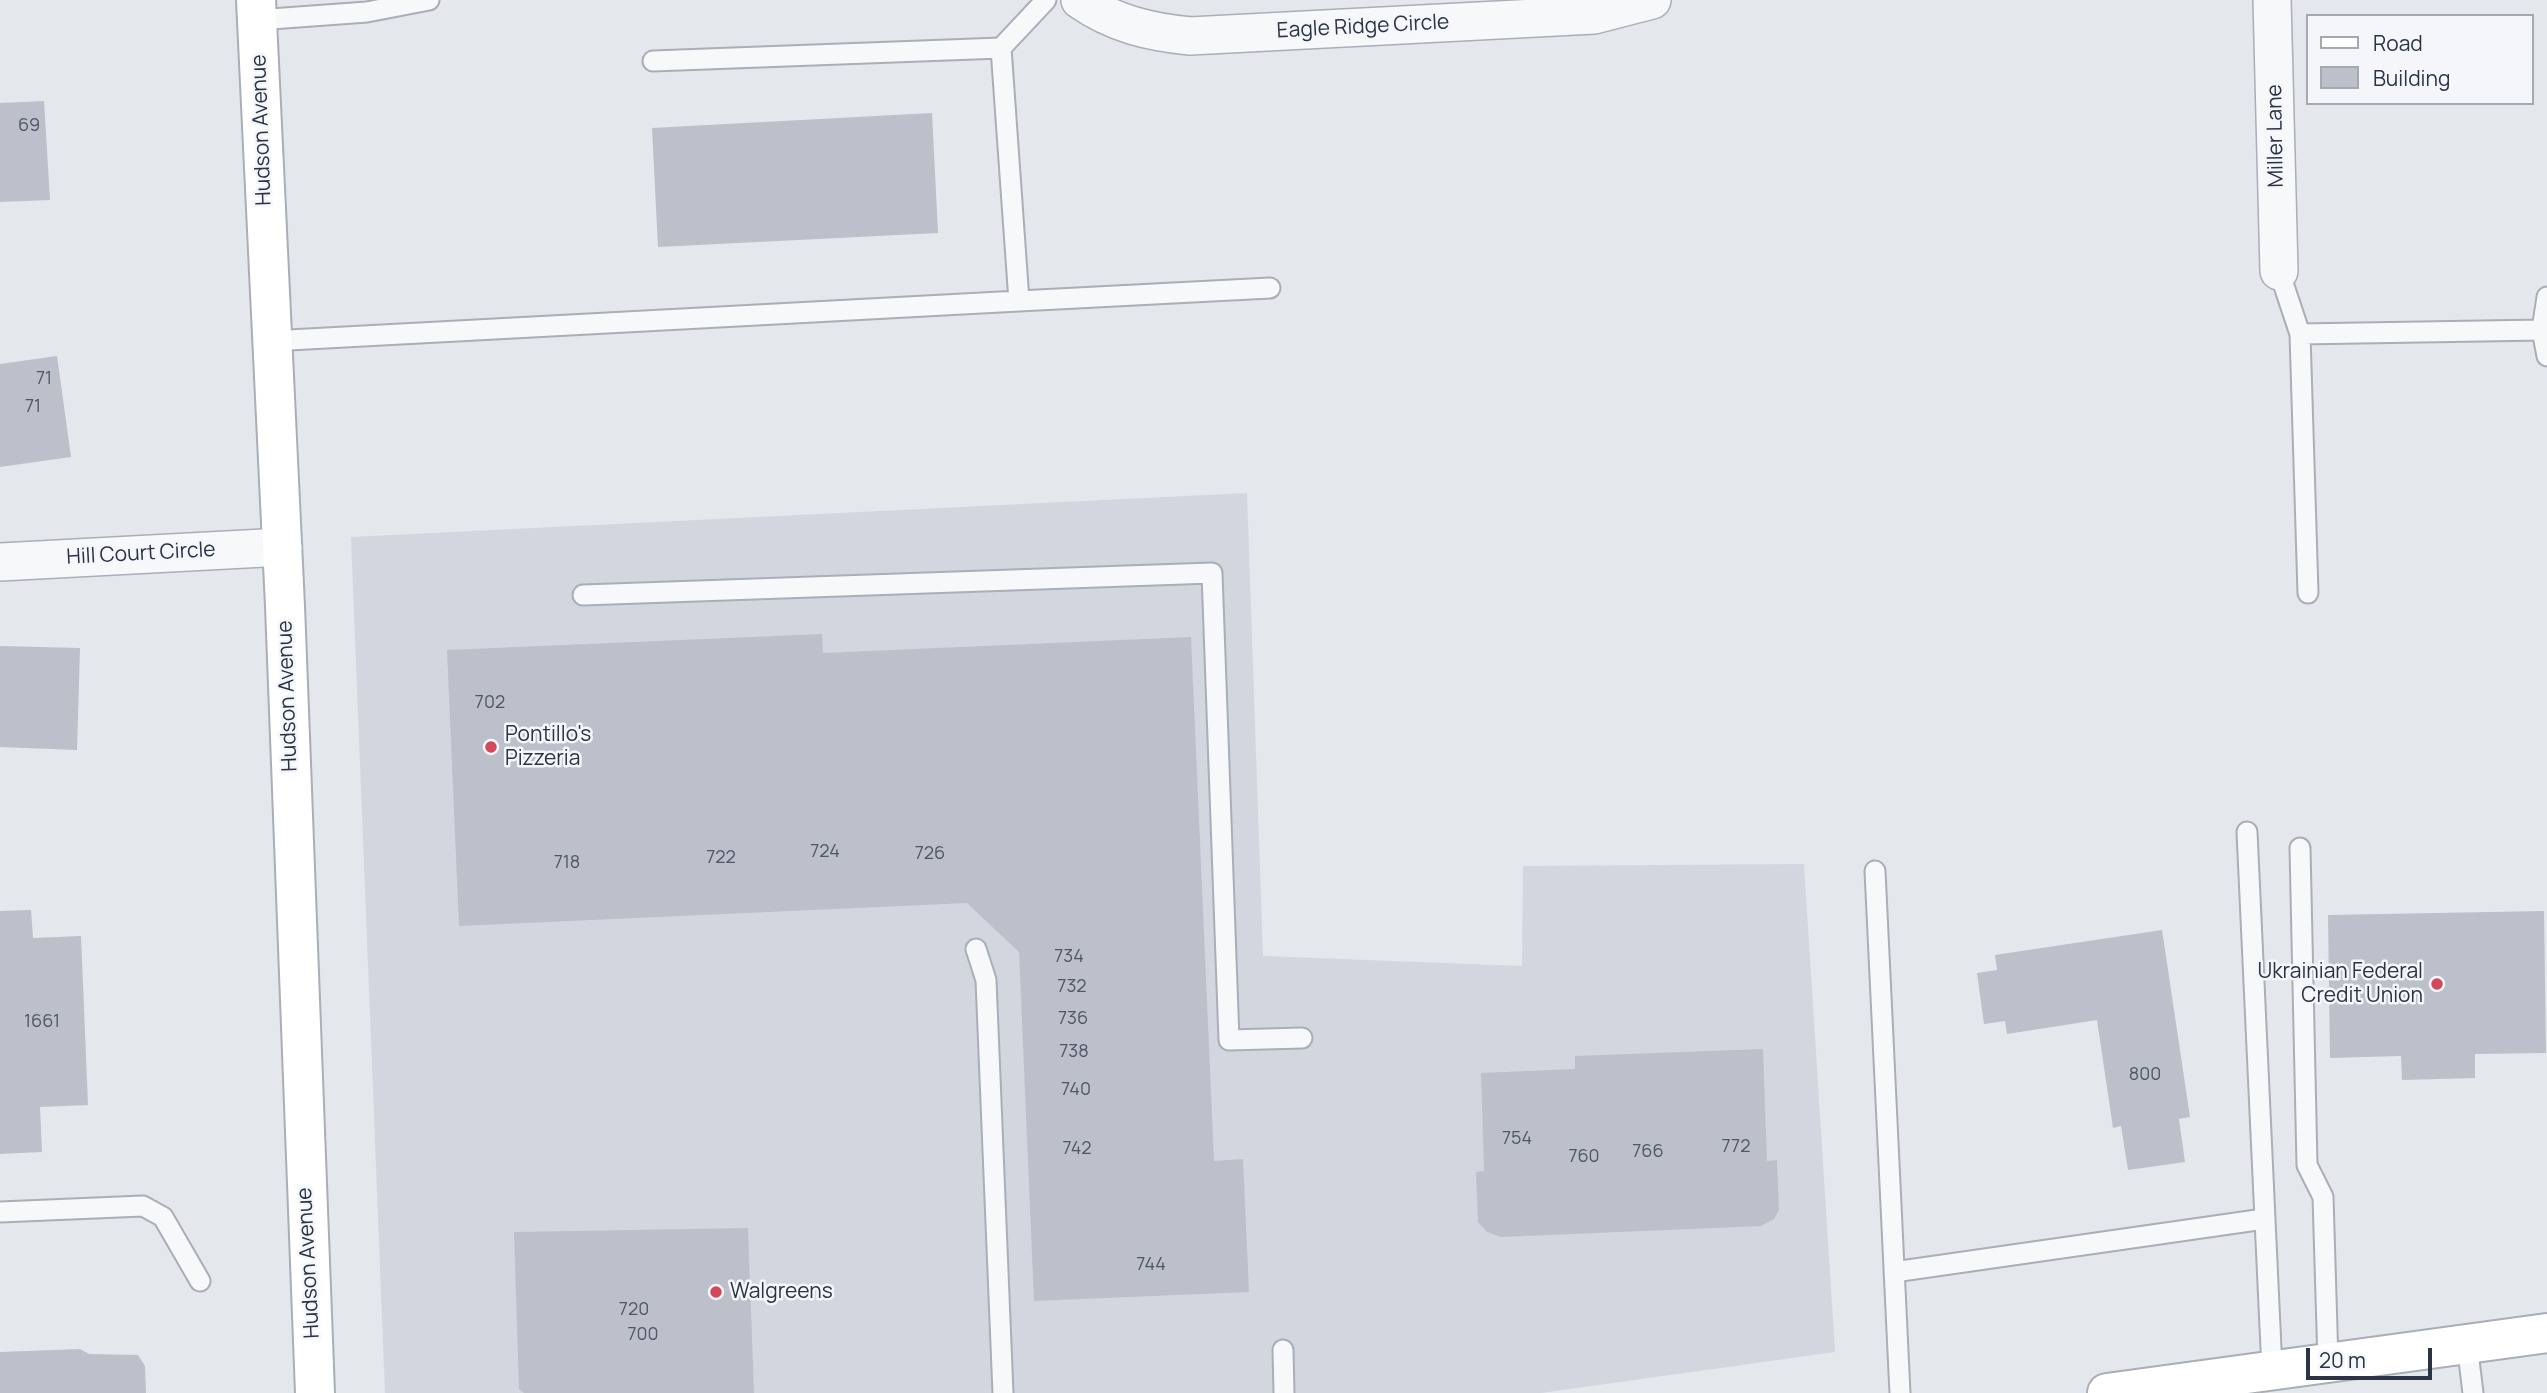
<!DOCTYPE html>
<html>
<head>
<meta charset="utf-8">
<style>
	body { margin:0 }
	#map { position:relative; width:2547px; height:1393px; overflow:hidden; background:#e4e7ec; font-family:Manrope,sans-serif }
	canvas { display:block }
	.legend { position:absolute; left:2306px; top:14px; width:228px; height:91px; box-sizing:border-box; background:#f4f6f9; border:2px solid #a4a8b1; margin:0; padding:9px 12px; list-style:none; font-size:21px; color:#2b3445 }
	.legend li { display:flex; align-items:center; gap:14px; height:35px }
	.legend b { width:35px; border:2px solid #a4a8b1 }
	.scale { position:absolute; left:2306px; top:1348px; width:126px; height:32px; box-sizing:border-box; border:4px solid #2b3445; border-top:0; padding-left:9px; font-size:21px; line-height:24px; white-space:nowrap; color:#2b3445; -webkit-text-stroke:5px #f4f6f9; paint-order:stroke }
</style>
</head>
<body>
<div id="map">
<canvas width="2547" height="1393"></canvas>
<ul class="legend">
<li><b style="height:9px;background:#fff"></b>Road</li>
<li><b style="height:19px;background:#bbc0ca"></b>Building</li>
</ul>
<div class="scale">20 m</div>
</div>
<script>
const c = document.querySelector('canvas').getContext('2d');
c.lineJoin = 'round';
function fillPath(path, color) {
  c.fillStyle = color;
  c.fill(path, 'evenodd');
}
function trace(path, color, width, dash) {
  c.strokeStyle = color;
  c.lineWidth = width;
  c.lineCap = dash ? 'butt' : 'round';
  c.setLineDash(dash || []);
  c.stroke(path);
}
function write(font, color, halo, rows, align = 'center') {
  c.font = font + ' Manrope,sans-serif';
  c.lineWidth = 5;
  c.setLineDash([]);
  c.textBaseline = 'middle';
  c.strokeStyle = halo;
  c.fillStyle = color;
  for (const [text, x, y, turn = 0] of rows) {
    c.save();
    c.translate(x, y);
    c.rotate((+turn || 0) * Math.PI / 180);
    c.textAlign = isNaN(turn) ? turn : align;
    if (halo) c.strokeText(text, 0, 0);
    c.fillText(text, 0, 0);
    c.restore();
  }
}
fillPath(new Path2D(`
	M1247,493L1263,956L1522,966L1523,866L1804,864L1835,1352L1541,1393H385L351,537Z`), '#d2d6de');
fillPath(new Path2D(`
	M44,101L50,200L0,202V103Z
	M932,113L938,233L658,247L652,128Z
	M57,356L71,457L0,467V364Z
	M822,634L823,653L1191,637L1214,1161L1243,1159L1249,1292L1034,1301L1019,952L967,903L459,926L447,650Z
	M0,646L80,648L77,750L0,747Z
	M31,910L33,938L81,936L88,1105L40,1107L42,1152L0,1154V911Z
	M2544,911L2546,1053L2475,1054V1078L2402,1080L2401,1056L2330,1058L2328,915Z
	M2162,930L2190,1117L2179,1119L2185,1162L2128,1170L2121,1126L2113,1128L2097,1020L2007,1034L2005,1021L1984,1024L1977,973L1997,970L1995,955Z
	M1763,1049L1767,1161L1777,1160L1779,1210L1774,1219L1761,1226L1501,1237L1487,1232L1478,1222L1476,1172L1484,1171L1481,1073L1575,1069V1056Z
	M748,1228L754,1393H524L519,1389L514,1232Z
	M80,1349L89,1354L138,1355L145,1366L146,1393H0V1352Z`), '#bbc0ca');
const service = new Path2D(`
	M257,20L367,12L429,0
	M653,61L1001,48L1046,0
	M2279,271L2300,334L2308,593
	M2547,297L2542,330L2547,356
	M1019,301L1270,288
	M2300,334L2542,330
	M270,341L1019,301L1001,48
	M583,595L1212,573L1229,1040L1302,1038
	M2247,832L2272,1370
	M2300,848L2307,1165L2323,1197L2328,1362
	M1875,871L1900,1393
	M976,949L986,980L1003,1393
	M0,1212L143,1206L163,1217L200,1281
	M1894,1272L2264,1219
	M2467,1344L2473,1393
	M1283,1350L1284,1393`);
const minor = new Path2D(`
	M1080,0C1114,24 1150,32 1190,36L1594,15L1652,0
	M2272,0L2279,271
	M0,562L283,547`);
const secondary = new Path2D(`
	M256,0L285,606L315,1393
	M2107,1393L2547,1333`);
trace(service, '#a9aeb7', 23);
trace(minor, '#a9aeb7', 40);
trace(secondary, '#a9aeb7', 42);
trace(service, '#f7f8fa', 19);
trace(minor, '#f7f8fa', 37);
trace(secondary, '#fff', 38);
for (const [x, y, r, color] of [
	[491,747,7,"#d1495b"],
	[2437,984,7,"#d1495b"],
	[716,1292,7,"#d1495b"]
]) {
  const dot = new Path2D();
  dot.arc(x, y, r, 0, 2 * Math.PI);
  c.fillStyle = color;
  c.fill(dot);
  trace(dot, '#f4f6f9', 2.5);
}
write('18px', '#4f5766', null, [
	["69",29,126],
	["71",44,379],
	["71",33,407],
	["702",490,703],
	["724",825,852],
	["726",930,854],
	["722",721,858],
	["718",567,863],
	["734",1069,957],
	["732",1072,987],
	["736",1073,1019],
	["1661",42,1022],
	["738",1074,1052],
	["800",2145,1075],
	["740",1076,1090],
	["754",1517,1139],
	["772",1736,1147],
	["742",1077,1149],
	["766",1648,1152],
	["760",1584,1157],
	["744",1151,1265],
	["720",634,1310],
	["700",643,1335]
]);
write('21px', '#2b3445', '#f4f6f9', [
	["Eagle Ridge Circle",1363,27,-3],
	["Hudson Avenue",262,130,-92],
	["Miller Lane",2276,136,-91],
	["Hill Court Circle",141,554,-3],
	["Hudson Avenue",288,696,-92],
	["Hudson Avenue",309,1263,-93]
]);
write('21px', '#2b3445', '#f4f6f9', [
	["Pontillo's",505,735],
	["Pizzeria",505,759],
	["Ukrainian Federal",2423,972,"right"],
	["Credit Union",2423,996,"right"],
	["Walgreens",730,1292]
], 'left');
</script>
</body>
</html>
